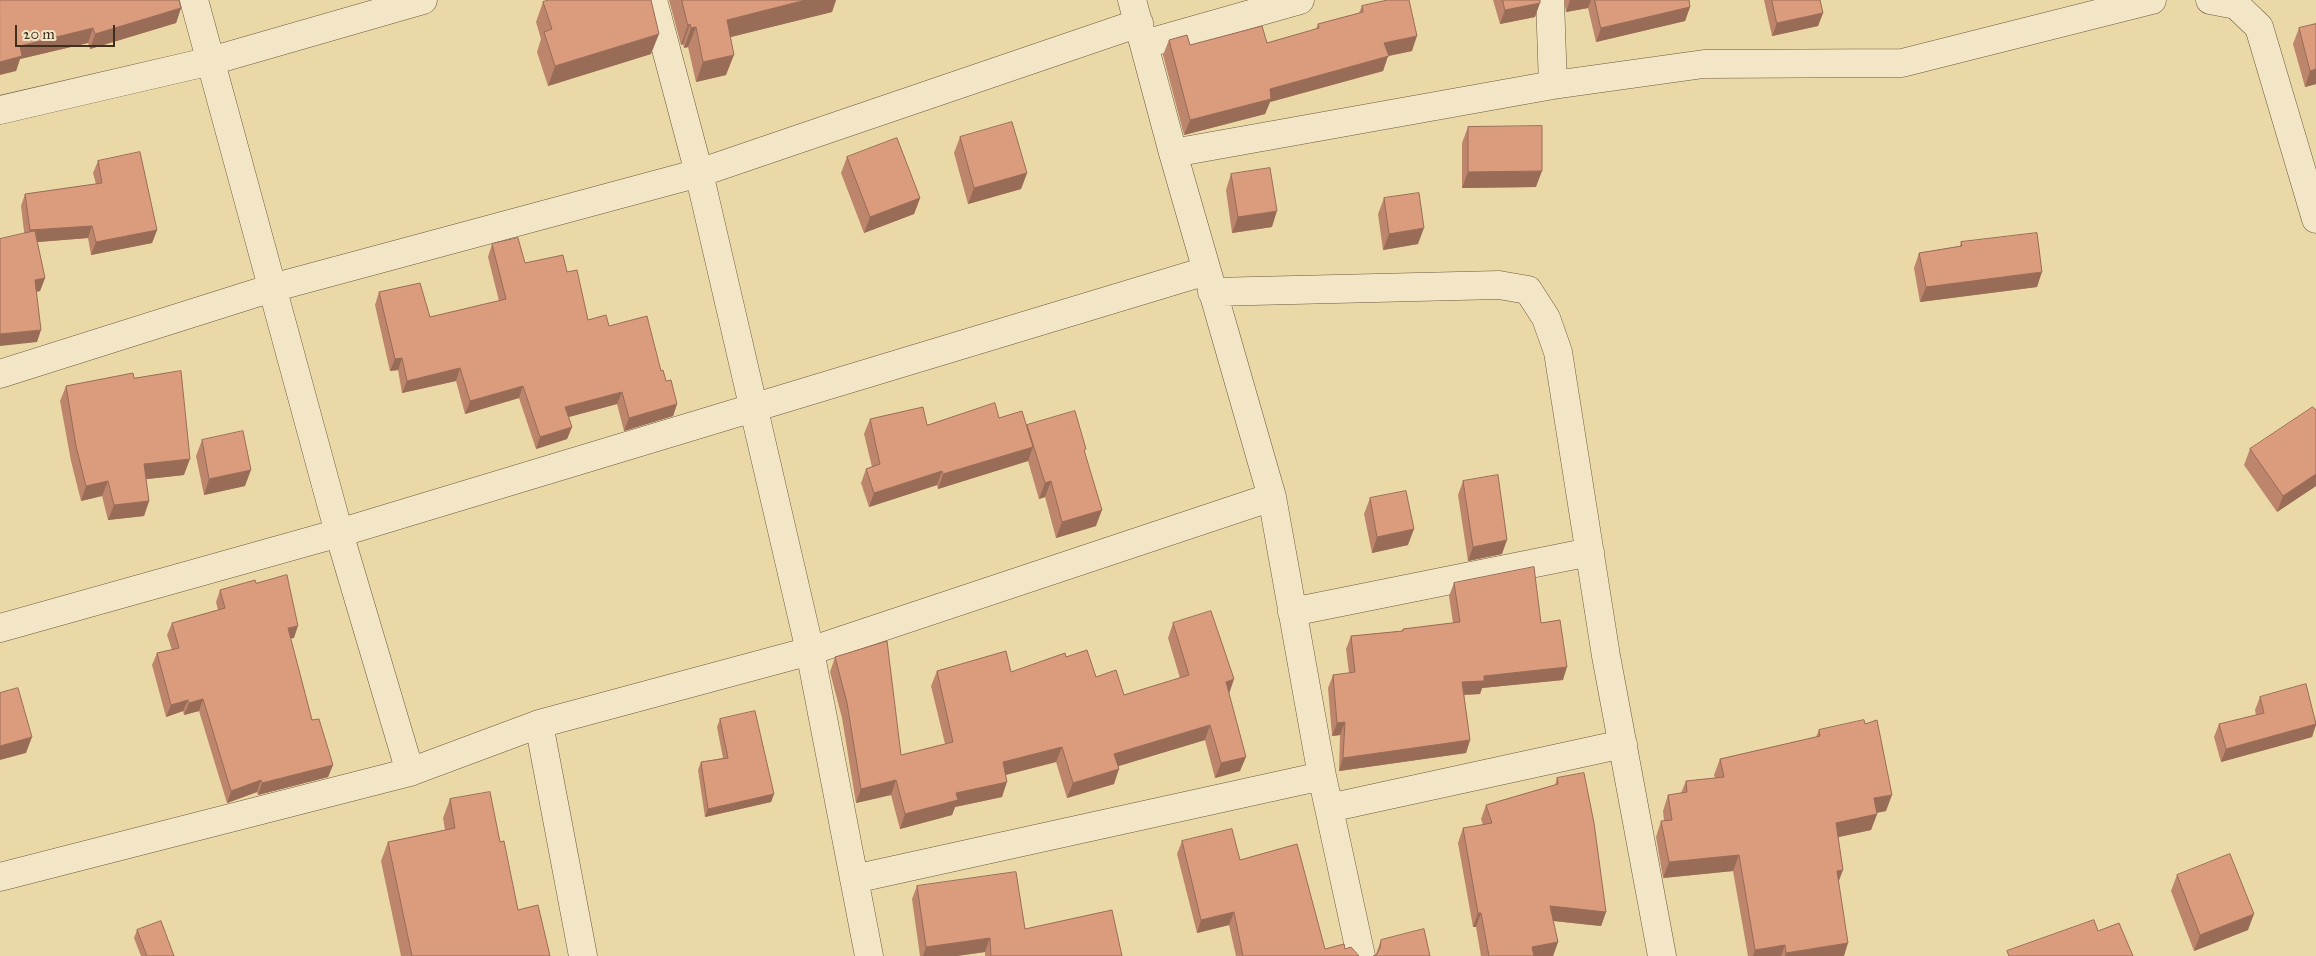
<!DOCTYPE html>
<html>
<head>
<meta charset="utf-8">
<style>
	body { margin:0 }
	#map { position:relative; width:2316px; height:956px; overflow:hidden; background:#ebd8a7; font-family:"IM FELL Great Primer",serif }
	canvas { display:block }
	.scale { position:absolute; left:15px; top:25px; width:100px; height:22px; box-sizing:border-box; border:2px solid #412f1e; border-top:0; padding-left:6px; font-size:15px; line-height:18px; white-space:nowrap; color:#412f1e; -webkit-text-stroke:4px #f2e6c6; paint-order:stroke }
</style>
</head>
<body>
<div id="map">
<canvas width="2316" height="956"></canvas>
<div class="scale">20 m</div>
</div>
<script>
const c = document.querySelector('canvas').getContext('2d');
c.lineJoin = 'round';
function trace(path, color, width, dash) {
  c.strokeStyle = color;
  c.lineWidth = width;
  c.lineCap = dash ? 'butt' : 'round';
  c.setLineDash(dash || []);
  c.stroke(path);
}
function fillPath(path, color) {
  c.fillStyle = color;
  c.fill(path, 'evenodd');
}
const minor = new Path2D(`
	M194,0L339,533L410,772
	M653,0L699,173L810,651L869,956
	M1132,0L1173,153L1272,497L1322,776L1361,956
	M1550,0L1553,85
	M2210,0L2236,5L2259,27L2316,219
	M1145,44L1300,0
	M0,110L211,61L423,0
	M1173,153L1553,85L1704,64L1902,63L2152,0
	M1212,292L1499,285L1528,290L1546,318L1558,352L1606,656L1662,956
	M0,374L272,288L699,173L1139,23
	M1292,612L1590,552
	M0,628L339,533L1206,271
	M539,724L583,956
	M1329,808L1623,744
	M0,877L410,772L539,724L810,651L1272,497
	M854,879L1322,776`);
trace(minor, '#6c5940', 29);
trace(minor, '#f2e6c6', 28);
fillPath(new Path2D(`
	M0,0L181,8L176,23L90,49L88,43L20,59L16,71Z
	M669,0H836L832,12L730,37L726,75L696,82L688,47L684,48L683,44L681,45Z
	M1493,0H1540L1535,17L1500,24Z
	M1564,0H1689L1690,7L1685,21L1596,42L1588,8L1566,12Z
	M1764,0H1820L1823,13L1818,26L1772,36Z
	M543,2L651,54L548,86L537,52L541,39L536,22Z
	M1362,6L1412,51L1388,56L1383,71L1270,102L1265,114L1184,135L1163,55L1169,40L1190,45L1267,43L1316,29L1318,24L1359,13Z
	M2316,24V84L2305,87L2293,44L2299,28Z
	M1468,127L1536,187L1462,188V143Z
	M960,137L1027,173L1021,189L968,204L954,153Z
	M847,157L920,198L914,214L864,233L841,173Z
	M98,161L157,230L152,243L91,255L88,238L37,242L45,278L40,291L36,292L37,342L21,206L25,194L96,184L93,173Z
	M1231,174L1272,227L1232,233L1226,190Z
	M1384,198L1418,244L1383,250L1378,214Z
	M1961,242L2037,287L1920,302L1914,268L1919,253L1960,246Z
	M492,244L525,263L567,272L588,320L609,326L661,371L677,404L673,416L624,431L617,404L569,417L572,427L567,439L536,449L519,398L465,414L456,381L402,393L398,370L390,371L375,305L379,292L430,317L499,301L488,257Z
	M66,386L184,475L146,479L149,501L144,516L108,520L102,496L81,501L71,461L60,401Z
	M2316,410V486L2277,512L2244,465L2250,449Z
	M999,418L1026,427L1027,425L1085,453L1096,526L1056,538L1045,497L1039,499L1028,461L938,489L937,485L869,507L861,483L866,469L872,467L864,434L870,419L927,425Z
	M202,440L245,486L204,495L196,456Z
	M1463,481L1502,554L1468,561L1458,495Z
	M1370,498L1408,545L1372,553L1364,514Z
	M256,583L294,638H290L312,720L333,765L328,777L258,795L257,792L227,803L199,711L184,715L183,711L166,717L152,665L157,653L172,650L167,635L172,623L218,610L216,602L220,590Z
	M1454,583L1541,623L1563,680L1482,688L1480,694L1464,695L1470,740L1466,753L1339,771L1340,735L1332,736L1328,688L1333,675L1349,673L1346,649L1351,636L1402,631L1403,629L1453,623L1449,596Z
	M1173,623L1229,694L1240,771L1215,778L1205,740L1118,766L1114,784L1067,798L1056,762L1006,775L1002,797L955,807L952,815L900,829L891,795L856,803L842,718L830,672L835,657L901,755L945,744L931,686L937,671L1011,672L1066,657L1124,695L1180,678L1168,638Z
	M2260,697L2316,722V725L2312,737L2221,762L2214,737L2219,724L2256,715L2255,710Z
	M720,719L774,794L771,802L705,817L698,770L701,762L723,758L717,727Z
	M1819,730L1886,811L1877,813V814L1871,830L1838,837V882L1844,956H1748L1733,871L1663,878L1656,837L1661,821H1664L1663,811L1668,795L1681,793L1686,781L1715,778L1714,775L1720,759L1816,737Z
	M1557,778L1606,912L1601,926L1553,921L1558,942L1553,956H1481L1476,927H1473L1458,843L1463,828L1483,825L1481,819L1486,805L1555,785Z
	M450,799L500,842L518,910L550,956H401L381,861L388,842L445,830L443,818Z
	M1182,841L1240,860L1325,949H1345L1359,956H1236L1229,925L1197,933L1177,854Z
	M2177,875L2248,930L2194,951L2171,891Z
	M917,886L1025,929L1122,956H985V952L957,956H920L912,899Z
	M137,930L174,956H141L134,938Z
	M1381,940L1430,956L1376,954Z`), '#bc856c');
fillPath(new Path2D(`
	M806,0H836L832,12L719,40L727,20Z
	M1570,0H1591L1588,8L1566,12Z
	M1540,3L1535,17L1500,24L1505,10Z
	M1690,7L1685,21L1596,42L1601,28Z
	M181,8L176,23L90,49L95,34Z
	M1823,13L1818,26L1772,36L1777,23Z
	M690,24L683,44L681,45L688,25Z
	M696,27L688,47L684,48L691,28Z
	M93,28L88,43L20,59L16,71L0,75V62L20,46Z
	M659,34L651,54L548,86L555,66Z
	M1417,36L1412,51L1388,56L1383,71L1270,102L1265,114L1184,135L1190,120L1384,43Z
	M734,55L726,75L696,82L703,62Z
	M2316,69V84L2305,87L2310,71Z
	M1542,171L1536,187L1462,188L1468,172Z
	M1027,173L1021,189L968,204L974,188Z
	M920,198L914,214L864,233L870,217Z
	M1277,211L1272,227L1232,233L1238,217Z
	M92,226L88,238L26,243L30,230Z
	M1424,228L1418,244L1383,250L1389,234Z
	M157,230L152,243L91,255L96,242Z
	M2042,272L2037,287L1920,302L1926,287Z
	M45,278L40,291L30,293L35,280Z
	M41,330L37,342L0,346V334Z
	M402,358L398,370L390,371L395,359Z
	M460,368L456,381L402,393L407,381Z
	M523,386L519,398L465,414L470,401Z
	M622,392L617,404L561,419L565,407Z
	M677,404L673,416L624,431L629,418Z
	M572,427L567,439L536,449L540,437Z
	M1033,447L1028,461L938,489L943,474Z
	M190,459L184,475L139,480L144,464Z
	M251,470L245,486L204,495L209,479Z
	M942,471L937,485L869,507L874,493Z
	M2316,474V486L2277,512L2283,496Z
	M108,481L102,496L81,501L86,486Z
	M1051,481L1045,497L1039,499L1045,483Z
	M149,501L144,516L108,520L114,505Z
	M1102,510L1096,526L1056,538L1062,522Z
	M1414,529L1408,545L1372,553L1377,537Z
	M1507,540L1502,554L1468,561L1473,547Z
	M298,626L294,638L283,640L288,628Z
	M1567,667L1563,680L1482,688L1480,694L1457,695L1462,682L1484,676Z
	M1234,679L1229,694L1226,682Z
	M203,699L199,711L184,715L189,703Z
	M188,700L183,711L166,717L171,705Z
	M1345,722L1340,735L1332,736L1337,723Z
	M2316,724L2312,737L2221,762L2226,749Z
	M1210,725L1205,740L1109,769L1114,754Z
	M32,737L26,753L0,760V746Z
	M1470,740L1466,753L1339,771L1343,758Z
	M1062,747L1056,762L997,777L1003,762Z
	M1246,757L1240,771L1215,778L1221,763Z
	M333,765L328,777L258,795L262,783Z
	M1119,769L1114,784L1067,798L1073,783Z
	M261,780L257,792L227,803L231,791Z
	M896,780L891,795L856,803L861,789Z
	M1007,782L1002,797L955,807L952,815L900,829L905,814L956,793Z
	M774,794L771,802L705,817L708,809Z
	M1892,795L1886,811L1868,814L1874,798Z
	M1877,814L1871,830L1830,839L1836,823Z
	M1739,855L1733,871L1663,878L1669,862Z
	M1843,870L1837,886V871Z
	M1550,906L1606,912L1601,926L1545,920Z
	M1234,912L1229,925L1197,933L1201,920Z
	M1478,913H1481L1476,927H1473Z
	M2254,914L2248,930L2194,951L2200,935Z
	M990,938L985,952L957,956H923L926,947Z
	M1558,942L1553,956H1529L1532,947Z
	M1848,943L1844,956H1785L1786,953Z
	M1785,945L1781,956H1753L1755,950Z`), '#996c58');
const building = new Path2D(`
	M0,0H179L181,8L95,34L93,28L20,46L22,56L0,62Z
	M549,0H651L659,34L555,66L544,32L552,29L543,2Z
	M682,0H806L727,20L734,55L703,62L696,27L691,28L690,24L688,25Z
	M1388,0H1409L1417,36L1384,43L1389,56L1270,89L1271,99L1190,120L1169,40L1187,35L1190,45L1262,26L1267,43L1319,28L1318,24L1363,12L1362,6Z
	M1503,0H1540V3L1505,10Z
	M1595,0H1689L1690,7L1601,28Z
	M1772,0H1820L1823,13L1777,23Z
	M2316,24V69L2310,71L2299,28Z
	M1012,122L1027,173L974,188L960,137Z
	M1542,126V171L1468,172V127Z
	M897,138L920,198L870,217L847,157Z
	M140,152L157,230L96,242L92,226L30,230L25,194L102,183L98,161Z
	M1270,168L1277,211L1238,217L1231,174Z
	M1419,193L1424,228L1389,234L1384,198Z
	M35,231L45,278L35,280L41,330L0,334V239Z
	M2037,233L2042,272L1926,287L1919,253L1962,246L1961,242Z
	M518,238L525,263L563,255L567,272L577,270L588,320L606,315L609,326L647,316L661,371L663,370L666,381L671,380L677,404L629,418L622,392L565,407L572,427L540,437L523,386L470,401L460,368L407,381L402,358L395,359L379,292L420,283L430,317L506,299L492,244Z
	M181,371L190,459L144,464L149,501L114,505L108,481L86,486L76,446L66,386L133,373L134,378Z
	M995,403L999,418L1022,411L1033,447L943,474L942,471L874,493L866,469L880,464L870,419L923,407L927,425Z
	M2313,407L2316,410V474L2283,496L2250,449Z
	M1075,411L1086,449L1084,450L1102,510L1062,522L1051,481L1045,483L1027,425Z
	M243,431L251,470L209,479L202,440Z
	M1498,475L1507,540L1473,547L1463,481Z
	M1406,491L1414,529L1377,537L1370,498Z
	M1534,567L1541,623L1560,620L1567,667L1484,676V681L1462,682L1470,740L1343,758L1345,722L1337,723L1333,675L1355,672L1351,636L1403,631V629L1460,622L1454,583Z
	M287,575L298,626L288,628L312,720L319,719L333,765L262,783L261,780L231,791L203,699L189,703L188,700L171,705L157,653L179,648L172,623L225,608L220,590L255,580L256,583Z
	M1211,611L1234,679L1226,682L1246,757L1221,763L1210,725L1114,754L1119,769L1073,783L1062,747L1003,762L1007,782L956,793L958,800L905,814L896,780L861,789L847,703L835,657L887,641L901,755L953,742L937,671L1006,651L1011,672L1065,653L1066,657L1087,650L1096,677L1116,670L1124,695L1189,675L1173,623Z
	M2306,684L2316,724L2226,749L2219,724L2264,713L2260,697Z
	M18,688L32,737L0,746V693Z
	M755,711L774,794L708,809L701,762L728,758L720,719Z
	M1864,720L1865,724L1877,720L1892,795L1874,798L1877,814L1836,823L1843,870L1837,871L1848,943L1786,953L1785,945L1755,950L1739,855L1669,862L1661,821L1672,820L1668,795L1687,792L1686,781L1724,777L1720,759L1820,736L1819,730Z
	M1584,773L1594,823L1606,912L1550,906L1558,942L1532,947L1534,956H1489L1481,913H1478L1463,828L1492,823L1486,805L1558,784L1557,778Z
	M490,792L500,842L504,841L518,910L538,905L550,956H412L388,842L455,828L450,799Z
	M1232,829L1240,860L1297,844L1325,949L1344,944L1345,949L1351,947L1359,956H1243L1234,912L1201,920L1182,841Z
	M2230,854L2254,914L2200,935L2177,875Z
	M1016,872L1025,929L1112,910L1122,956H991L990,938L926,947L917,886Z
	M2094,920L2098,931L2119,923L2133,956H2009L2007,951Z
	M161,921L174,956H147L137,930Z
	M1424,929L1430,956H1373L1377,954L1380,948L1381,940Z`);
fillPath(building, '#db9b7d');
trace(building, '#996c58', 1);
</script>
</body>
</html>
